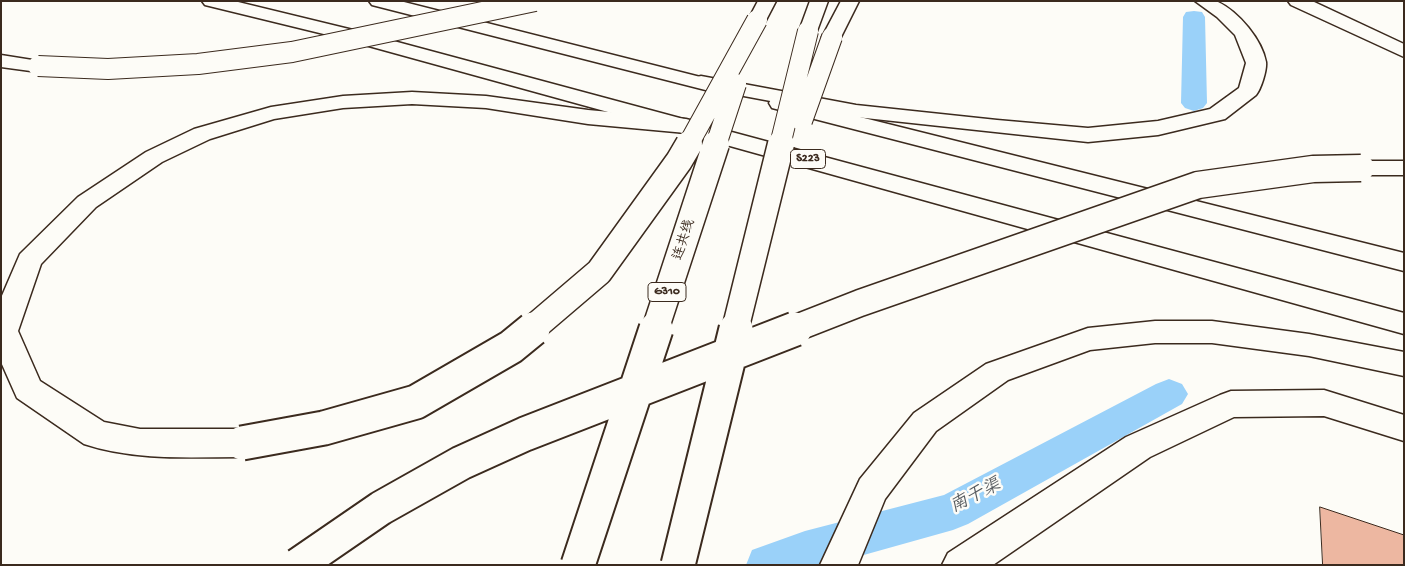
<!DOCTYPE html>
<html>
<head>
<meta charset="utf-8">
<style>
	body { margin:0 }
	#map { position:relative; width:1405px; height:566px; overflow:hidden; background:#fdfcf7; font-family:"Gochi Hand",sans-serif }
	canvas { display:block }
	.frame { position:absolute; inset:0; border:2px solid #3b2a1e; pointer-events:none }
</style>
</head>
<body>
<div id="map">
<canvas width="1405" height="566"></canvas>
<div class="frame"></div>
</div>
<script>
const c = document.querySelector('canvas').getContext('2d');
c.lineJoin = 'round';
function fillPath(path, color) {
  c.fillStyle = color;
  c.fill(path, 'evenodd');
}
function trace(path, color, width, dash) {
  c.strokeStyle = color;
  c.lineWidth = width;
  c.lineCap = dash ? 'butt' : 'round';
  c.setLineDash(dash || []);
  c.stroke(path);
}
function write(font, color, halo, rows, align = 'center') {
  c.font = font + ' "Gochi Hand","LXGW WenKai TC",sans-serif';
  c.lineWidth = 5;
  c.setLineDash([]);
  c.textBaseline = 'middle';
  c.strokeStyle = halo;
  c.fillStyle = color;
  for (const [text, x, y, turn = 0] of rows) {
    c.save();
    c.translate(x, y);
    c.rotate((+turn || 0) * Math.PI / 180);
    c.textAlign = isNaN(turn) ? turn : align;
    if (halo) c.strokeText(text, 0, 0);
    c.fillText(text, 0, 0);
    c.restore();
  }
}
fillPath(new Path2D(`
	M1194,11L1202,12L1205,17L1207,103L1203,108L1194,111L1185,108L1181,103L1183,17L1186,12Z
	M1169,379L1182,384L1188,394L1182,404L968,524L953,530L828,565H746L752,550L805,531L944,495L1156,384Z`), '#9ad1f9');
const building = new Path2D(`
	M1320,507L1404,535V565H1323Z`);
fillPath(building, '#edb7a1');
trace(building, '#3b2a1e', 1);
const minor = new Path2D(`
	M1324,390L1404,415V441L1324,416L1234,417L1150,457L993,565H942L948,553L1126,437L1220,395L1231,391Z`);
const major = new Path2D(`
	M202,1H234L349,29L1404,313V334L608,112L336,37L205,5Z
	M369,1H400L736,86L739,90L736,94L729,96L372,5Z
	M780,97L1404,253V271L772,108L769,103L772,98Z`);
const highway = new Path2D(`
	M758,1H776L764,24L757,26L750,24L748,20Z
	M810,1H828L817,31L815,35L808,37L801,35L799,31Z
	M841,1H859L839,41L832,43L825,41L822,37Z
	M1195,1C1202,1 1212,0 1218,2C1239,12 1262,40 1266,62C1267,70 1261,89 1256,95L1225,119L1158,135L1088,142L856,117L701,88L694,86L691,82L694,78L701,76L856,105L997,120L1088,128L1158,121L1210,109L1239,88L1246,63L1235,35L1217,17Z
	M1288,1H1312L1404,44V57L1291,5Z
	M1,55L45,62L48,66L45,70L38,72L1,67Z
	M412,92L486,96L588,110L686,119L694,121L697,126L694,131L686,133L588,124L486,108L412,104L343,108L274,119L210,139L162,162L96,207L41,264L18,331L40,381L104,422L140,429H242L254,433L259,443L254,453L242,457C189,457 136,461 84,444L17,398L1,362V298L20,254L78,197L146,152L194,129L271,107L343,96Z
	M1361,161H1404V175H1361L1353,173L1349,168L1353,163Z
	M1155,321H1212L1309,334L1404,352V376L1309,356L1212,343H1155L1090,350L1008,380L936,431L885,499L858,565H820L860,479L914,413L986,364L1088,328Z`);
trace(minor, '#3b2a1e', 3);
trace(major, '#3b2a1e', 3);
trace(highway, '#3b2a1e', 3);
fillPath(minor, '#fdfcf7');
fillPath(major, '#fdfcf7');
fillPath(highway, '#fdfcf7');
const highwayBridgeFar2 = new Path2D(`
	M38,66L108,69L198,64L292,52L535,1
	M802,121L832,37
	M688,145L757,20
	M716,145L736,84
	M780,145L808,31`);
const highwayBridgeFar1 = new Path2D(`
	M531,330L599,272L679,161L689,144
	M655,330L716,144
	M735,330L781,144
	M791,330L860,303L1198,185L1313,169L1361,168`);
const highwayBridge = new Path2D(`
	M242,443L324,428L416,402L511,347L533,329
	M298,565L381,508L461,463L525,434L795,329
	M578,565L656,329
	M678,565L736,329`);
trace(highwayBridgeFar2, '#3b2a1e', 22, []);
trace(highwayBridgeFar1, '#3b2a1e', 29, []);
trace(highwayBridge, '#3b2a1e', 37, []);
trace(highwayBridgeFar2, '#fdfcf7', 20);
trace(highwayBridgeFar1, '#fdfcf7', 26);
trace(highwayBridge, '#fdfcf7', 33);
for (const [x, y, w] of [
	[808,159,35],
	[667,292,38]
]) {
  const box = new Path2D();
  box.roundRect(x - w / 2, y - 9.5, w, 19, 4);
  c.fillStyle = '#fdfcf7';
  c.fill(box);
  trace(box, '#3b2a1e', 1);
}
write('bold 12px', '#3b2a1e', null, [
	["S223",808,159],
	["G310",667,292]
]);
write('14px', '#3b2a1e', '#fdfcf7', [
	["连共线",685,240,-72]
]);
write('italic 18px', '#585c60', '#fdfcf7', [
	["南干渠",976,497,-27]
]);
</script>
</body>
</html>
